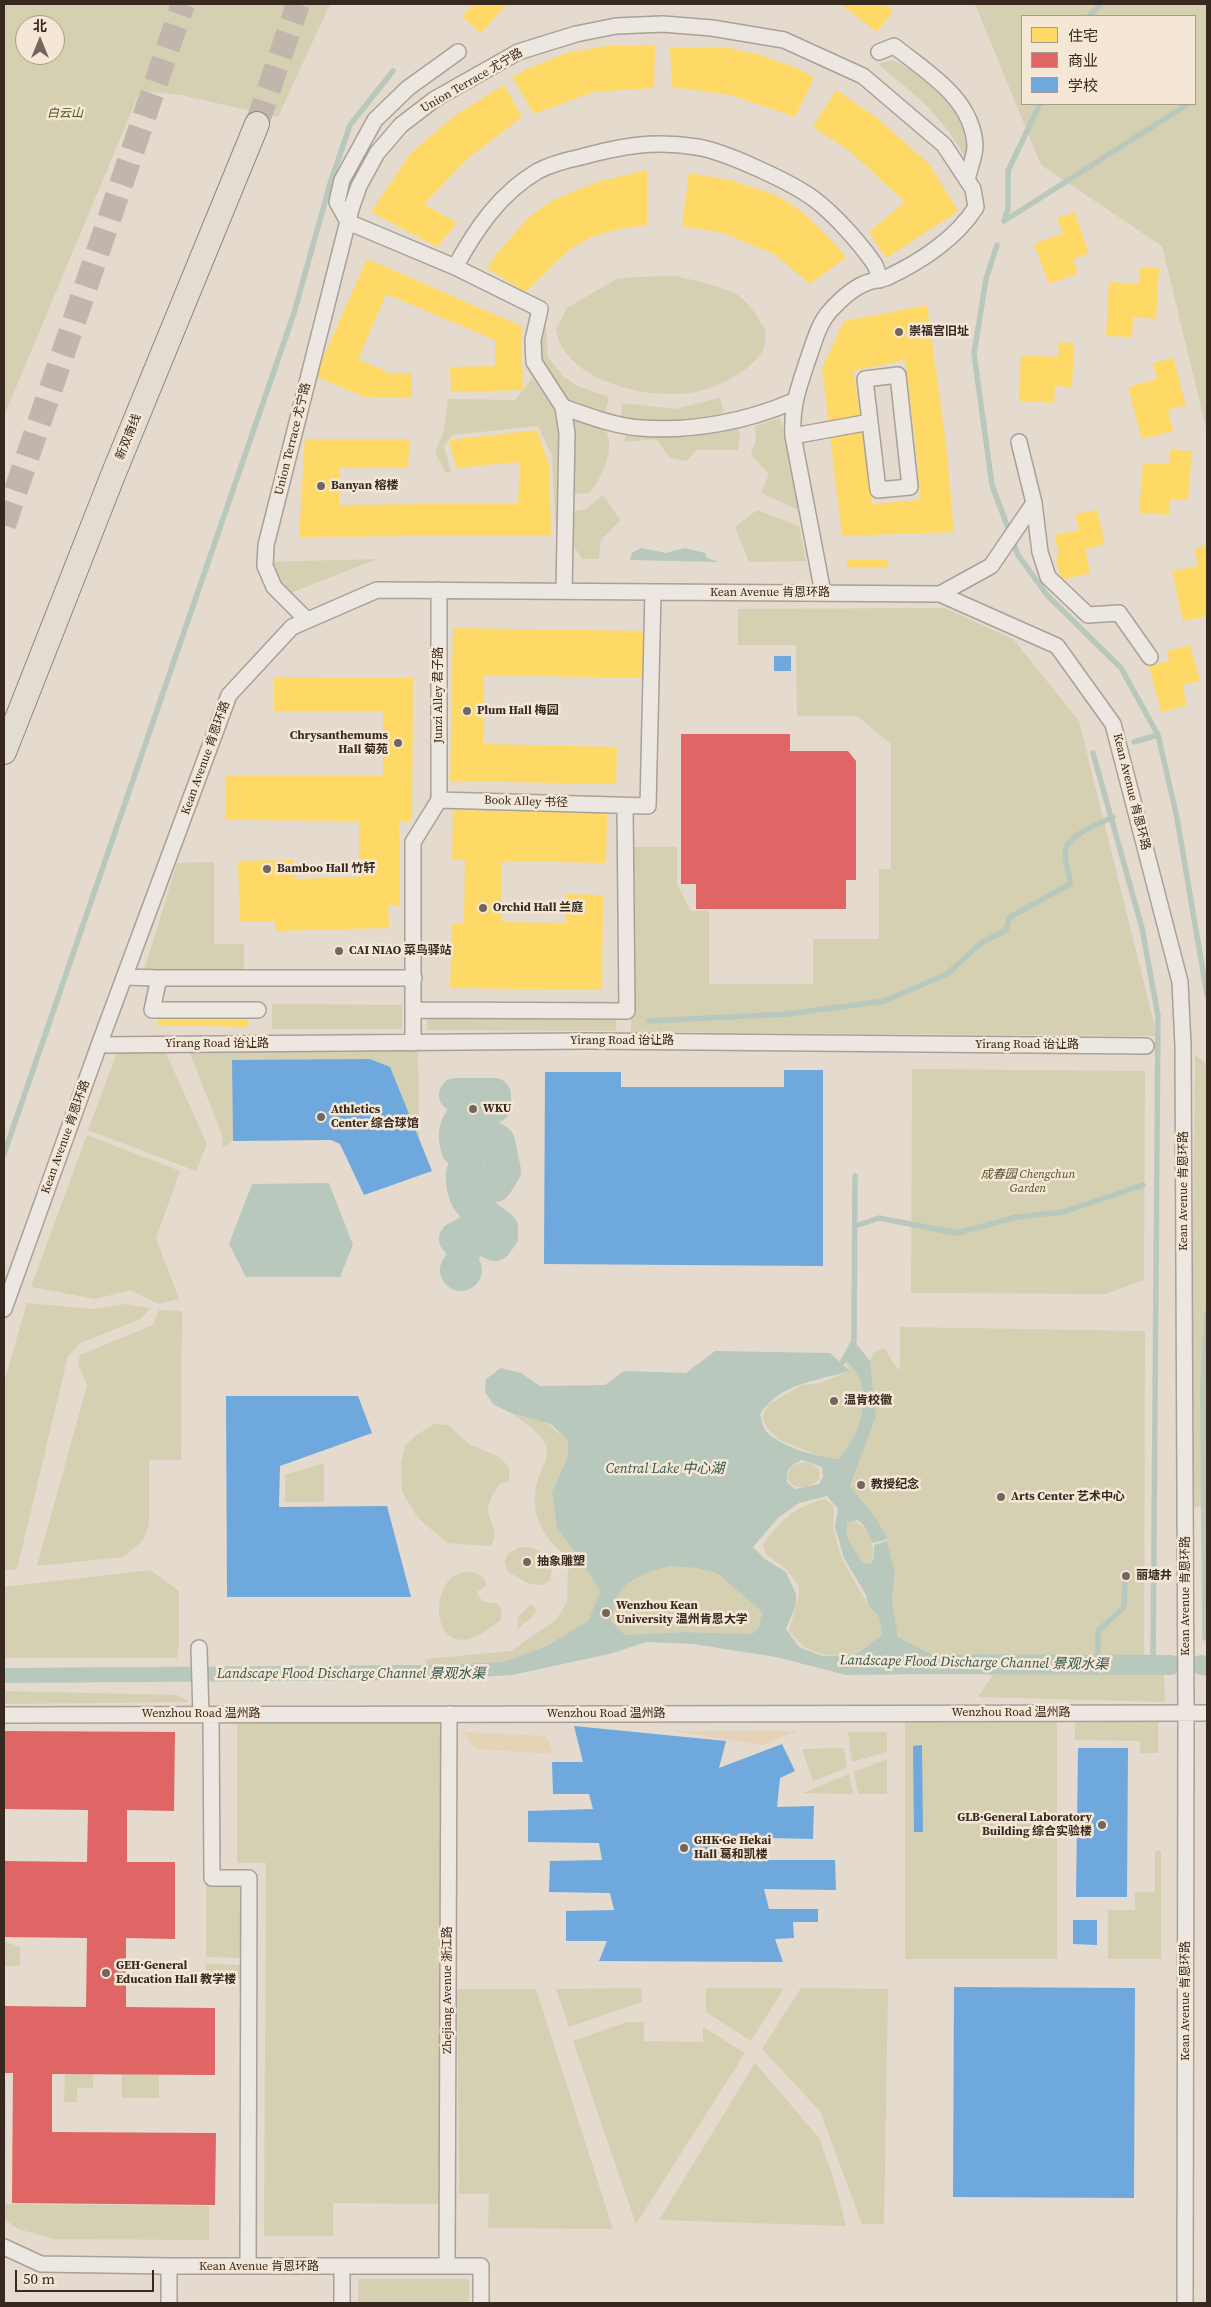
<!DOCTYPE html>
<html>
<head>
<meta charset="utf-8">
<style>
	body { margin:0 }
	#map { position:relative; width:1211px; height:2307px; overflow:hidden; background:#e4dace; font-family:"Source Serif 4","Noto Sans SC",serif }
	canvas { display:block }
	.frame { position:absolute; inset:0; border:5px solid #372820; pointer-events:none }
	.legend { position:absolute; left:1021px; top:15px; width:175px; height:90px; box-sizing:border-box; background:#f4e7d5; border:1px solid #a89b8d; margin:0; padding:6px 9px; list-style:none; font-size:15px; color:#372820 }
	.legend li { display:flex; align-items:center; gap:10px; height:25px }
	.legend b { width:25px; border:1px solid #a89b8d }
	.north { position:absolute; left:15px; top:15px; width:50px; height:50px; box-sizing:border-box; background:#f4e7d5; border:1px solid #a89b8d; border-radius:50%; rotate:0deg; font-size:14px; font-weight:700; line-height:20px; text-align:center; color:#372820 }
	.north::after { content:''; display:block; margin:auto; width:18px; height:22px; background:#74665d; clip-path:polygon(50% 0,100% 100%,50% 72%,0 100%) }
	.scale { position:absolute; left:15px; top:2270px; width:139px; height:22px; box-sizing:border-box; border:2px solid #372820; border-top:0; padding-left:6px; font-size:15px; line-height:18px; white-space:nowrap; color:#372820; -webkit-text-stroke:4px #f4e7d5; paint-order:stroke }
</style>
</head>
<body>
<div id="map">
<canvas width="1211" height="2307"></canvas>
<div class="frame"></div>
<ul class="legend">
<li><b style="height:14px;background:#ffd966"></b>住宅</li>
<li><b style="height:14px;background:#e06666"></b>商业</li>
<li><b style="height:14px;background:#6fa8dc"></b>学校</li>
</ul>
<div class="north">北</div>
<div class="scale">50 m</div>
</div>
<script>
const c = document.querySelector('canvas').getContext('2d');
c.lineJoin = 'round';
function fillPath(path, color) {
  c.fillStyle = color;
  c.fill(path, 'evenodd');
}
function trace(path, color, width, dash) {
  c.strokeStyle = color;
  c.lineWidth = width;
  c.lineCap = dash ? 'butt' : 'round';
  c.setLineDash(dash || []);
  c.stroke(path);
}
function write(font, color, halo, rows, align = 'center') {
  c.font = font + ' "Source Serif 4","Noto Sans SC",serif';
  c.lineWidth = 5;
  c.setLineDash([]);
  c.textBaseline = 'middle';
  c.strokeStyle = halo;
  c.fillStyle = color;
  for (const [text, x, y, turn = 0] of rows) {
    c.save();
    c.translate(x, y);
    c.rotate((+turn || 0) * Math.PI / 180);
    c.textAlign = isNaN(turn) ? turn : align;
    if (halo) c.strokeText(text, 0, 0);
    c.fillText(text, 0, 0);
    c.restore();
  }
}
fillPath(new Path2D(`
	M4,4H330L278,117L181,95L140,91L4,416ZM25,25H55V55H25Z
	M975,4H1207V432L1162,246L1041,165ZM1022,16H1195V104H1022Z
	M893,60C924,76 960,105 966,142C967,148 967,156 967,162C946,118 914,94 878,64Z
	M676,276C692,280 732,288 743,299C753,308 759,320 766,331C765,337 765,345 763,350C753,370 717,388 696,392C652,401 563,382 556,329L567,308L617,279L634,277Z
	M545,317L548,357L563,376L577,386L609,397L605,413L565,399C543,363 536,361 545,317Z
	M532,378L555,410L560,434V530L556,534L552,456L538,426L452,435L444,446L451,472L446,473L435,453L444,430L448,399L515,400Z
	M720,398L724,412C692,426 655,424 621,418L622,403L675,409Z
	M573,418L606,430C615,451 603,476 589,493L572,494Z
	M780,418L783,428L799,510L761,493L769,474L751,455L756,439L755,426Z
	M737,427L740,435L738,450H697L687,461L670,458L656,439L625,442V433Z
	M603,495L620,520L601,540L599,559H582L574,546V511L586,509Z
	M757,510L799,526L806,561L749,562L735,527Z
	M377,559L283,596L265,562Z
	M945,608L1013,639L1079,721L1157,1036L631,1032L633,847H677V884L691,911H709V984H813V939H879V869H891V744L857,716H797L796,645H738V609Z
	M214,862V944H244V970L144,971L177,863Z
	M272,1004L402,1005V1029H272Z
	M427,1015L616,1016V1031L427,1030Z
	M118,1050L165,1051L207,1144L196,1171L88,1130Z
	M189,1051H418L419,1141L232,1060L233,1141L223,1148L221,1132Z
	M1195,1055L1207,1064V1506L1190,1507Z
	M912,1069L1145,1071L1144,1280L1105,1294L911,1293Z
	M87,1135L180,1171L156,1238L179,1299L158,1304L130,1290L96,1299L31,1287Z
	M27,1303L93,1309L125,1304L150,1308L141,1319L80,1343L68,1356L17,1569L4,1571V1382Z
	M159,1310L182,1311L181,1460H149V1524L143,1541L123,1557L37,1566L87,1385L78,1364L80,1355L153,1325Z
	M900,1327L1145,1331L1144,1659L931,1654L898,1637L892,1600L895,1571L887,1541L888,1539L850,1486L876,1417L870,1361L873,1353L884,1348L896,1367L900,1370Z
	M844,1359C876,1384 863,1432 839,1459L824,1458L780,1440L767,1428L762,1417L768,1405L802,1385L820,1383L850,1371Z
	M511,1413L545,1422L568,1441V1454L552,1492L600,1592L588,1621L546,1646L503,1662L427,1665L425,1659L511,1651L556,1620L567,1602L568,1572L565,1554C539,1536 528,1507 539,1476C543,1465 551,1456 545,1444C537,1429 523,1422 511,1413Z
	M434,1424L448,1425L469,1444L499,1457L509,1467V1481L500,1484C494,1493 485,1505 489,1516C493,1528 498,1533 491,1546L447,1543L418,1518L402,1492L401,1464L405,1445L418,1434Z
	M806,1462L815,1466L820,1472L819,1480C809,1488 794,1492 787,1478C790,1466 794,1464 806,1462Z
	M324,1463V1502H285V1475Z
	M824,1499L834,1506L833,1528L842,1559L868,1605L879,1617L882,1635L855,1655H824L804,1647L789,1631L799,1596V1586L787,1570L767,1555L763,1545C781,1520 794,1507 824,1499Z
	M855,1521C871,1530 877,1547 871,1564L862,1562L847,1537V1522Z
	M520,1547C539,1547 548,1554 552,1572L549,1581L543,1585L530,1584L508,1572L504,1562L509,1553Z
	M670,1566L696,1568L717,1573L762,1612L759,1627L752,1634L683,1632L625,1635L611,1621C613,1614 614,1605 617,1598C624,1578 652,1571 670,1566Z
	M150,1570L179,1591V1645L177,1658H4V1587Z
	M465,1572C476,1573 483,1573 487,1585L477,1592C480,1602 487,1603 497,1603L502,1610L500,1621C492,1626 480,1636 470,1639C434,1647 432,1596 451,1578C454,1575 461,1573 465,1572Z
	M531,1604L537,1610C530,1622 522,1622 517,1631L518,1617Z
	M995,1672H1164L1165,1702L978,1697Z
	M4,1691L177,1695L190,1702L4,1704Z
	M1075,1719L1158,1720V1753H1140V1741L1075,1740Z
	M905,1720H1057V1959H905Z
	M237,1722H442L439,2204L333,2203V2236H264L266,1863H237Z
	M848,1732H887V1752L852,1762Z
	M844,1748L847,1768L813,1781L802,1749Z
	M887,1759V1794H858L854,1772Z
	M849,1774L853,1794L803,1793Z
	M1155,1851H1161V1959H1108V1910H1135V1892H1155Z
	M206,1883H244L243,1958L206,1957Z
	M4,1941L20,1947V1966H4Z
	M206,1964L241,1965V1979L206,1978Z
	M641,1988L642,2002L569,2027L556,1989Z
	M706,1988H784L751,2041L706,2012Z
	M801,1988L888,1989L884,2224H862L820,2111L762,2049Z
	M457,1989H536L613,2229L488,2228L489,2194H459Z
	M627,2022H644V2041L703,2042V2027L745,2053L636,2224L573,2041Z
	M755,2063L819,2138L833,2177L846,2226L659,2220Z
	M65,2074H93V2088H77V2102H64Z
	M122,2074L159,2075V2098H122Z
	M4,2082H6L5,2204L209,2206V2240L53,2239L18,2229L4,2219Z
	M358,2279H469V2303H358Z`), '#d5d0b2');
fillPath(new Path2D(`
	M674,1731H798L761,1745Z
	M464,1732L546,1736L554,1754L475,1749Z`), '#e5d2b7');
fillPath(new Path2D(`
	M641,548L666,553L685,548L705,553L707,558L719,562L630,560L632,553Z
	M329,1183L353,1245L340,1277H246L229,1244L252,1184Z
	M440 1270a21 21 0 1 1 42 0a21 21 0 1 1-42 0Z
	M854,1341L870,1361L876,1417L850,1486L875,1517L888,1539L873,1543L864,1526L858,1520L847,1522V1537L862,1562L871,1564L874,1557V1545L887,1541L895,1571L892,1600L898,1637L931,1654L933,1674L846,1675L776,1657L693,1644L647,1642L609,1654L512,1675L433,1680L4,1683V1668L427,1665L503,1662L546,1646L588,1621L600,1592L592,1577L557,1527L552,1492L568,1455V1441L551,1424L511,1413L493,1404L485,1392L486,1379L501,1368L521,1373L540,1386L605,1385L624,1371L686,1373L715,1351L830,1353L850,1371C817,1381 780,1383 760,1414C761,1419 763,1426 765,1430C777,1446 820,1458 839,1459C863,1432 876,1384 844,1359ZM802,1460L822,1467L823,1477L819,1484L795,1489L787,1482C786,1468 790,1466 802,1460ZM827,1496L838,1509L835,1527L844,1558L866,1595L868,1605L879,1617L882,1635L855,1655L822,1656L799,1647L786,1629L796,1605V1594L786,1572L765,1559L753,1547L779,1517L799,1503ZM670,1566L696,1568L717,1573L762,1612L759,1627L752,1634L683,1632L625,1635L611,1621C613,1614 614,1605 617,1598C625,1578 652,1571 670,1566Z`), '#b9c8bc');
fillPath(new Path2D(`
	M474,4H507L481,33L462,17Z
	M840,4H883L893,11L877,32Z
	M655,45L654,88L593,92L534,114L512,77L529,68L567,53L607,46Z
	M670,48H728L760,55L799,69L814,78L795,117L730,95L672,87Z
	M504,85L522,117L466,160L424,204L457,223L437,247L371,212L410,154L454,116Z
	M836,90L877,118L929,164L958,211L886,258L869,232L905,202L851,152L813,127Z
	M647,170V225L619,229L591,237L569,250L525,292L487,268L498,252L528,218L551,201L597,182Z
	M689,173L729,180L776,195L801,211L833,242L846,257L810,284L774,254L723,233L682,226Z
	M1074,212L1089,253L1073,259L1078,273L1049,284L1034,244L1063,233L1057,218Z
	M367,259L521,326L523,390L451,392L450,367L495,366V340L386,294L358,359L389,373H412V398L365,397L315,376Z
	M1140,267L1159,268L1156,319L1133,317L1132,337L1106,336L1109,282L1139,284Z
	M927,305L946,444L954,532L842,536L822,368L844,321ZM905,360L916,449L920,500L872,504L867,453L853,371Z
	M1059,342L1074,343L1072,387L1055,386L1054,403L1019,401L1021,355L1058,357Z
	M1173,358L1186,405L1168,410L1173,431L1142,439L1128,387L1157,379L1153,363Z
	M537,430L549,465L551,535L299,537L305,439H410L408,467H340L339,505L518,503L520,468L517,462L456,468L449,440Z
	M1170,450L1192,451L1188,500L1170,499L1169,515L1139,513L1143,463L1169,464Z
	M1097,510L1105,544L1085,549L1090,573L1061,580L1056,560L1059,554L1054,535L1079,530L1075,514Z
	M1207,545V597L1205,598L1207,616L1183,621L1172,571L1198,566L1195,548Z
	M847,559L888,560V568L847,567Z
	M453,628L644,631V678L484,675L483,744L617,747L616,784L450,781Z
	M1190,645L1200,681L1182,685L1187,705L1161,712L1149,666L1169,661L1167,651Z
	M274,677L413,678L412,821H399L400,905L388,906L389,928L275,931V921L240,922L238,861L294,860L295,879L359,877V821L225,820L226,776H383V711H274Z
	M453,810L607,813L606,863L502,861L501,922L566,923V894L603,895L602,990L450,988L452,923H464L465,860H452Z
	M158,1014H249L248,1027L158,1025Z`), '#ffd966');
fillPath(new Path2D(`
	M681,734H790V751H848L856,761V880H846V909H696V884H681Z
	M4,1731L175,1732L174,1811L127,1810V1862H175V1939L126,1938V2007L215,2008V2075L52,2074V2132L216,2133L215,2205L12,2203L13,2073H4V2006L86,2007L87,1938L4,1937V1861L87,1862L88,1810L4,1809Z`), '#e06666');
fillPath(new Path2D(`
	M774,656H791V671H774Z
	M370,1059L390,1067L432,1171L364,1195L340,1144L331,1140L233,1141L232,1060Z
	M784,1070H823V1266L544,1264L545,1072H621V1087H784Z
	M226,1396H358L372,1433L280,1466L279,1507L387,1506L411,1597H227Z
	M574,1726L726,1741L719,1768L782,1744L795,1771L780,1778L777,1807L814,1806L813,1839L770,1838L765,1860H835L836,1890L764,1889L769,1909H818V1922H793L794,1938L775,1939L783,1962L599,1961L607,1941H566V1911L614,1910L610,1893L549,1892L550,1861L602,1860L599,1843L528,1842V1811L593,1809L589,1794H553L552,1762H583Z
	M922,1745L923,1832H914L913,1746Z
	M1078,1748H1128L1127,1897H1076Z
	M1073,1920H1097V1945L1073,1944Z
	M954,1987L1135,1988L1134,2198L953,2197Z`), '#6fa8dc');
trace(new Path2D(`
	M1089,16L1101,4
	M1004,221L1188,104
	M1004,221L1008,209V171L1040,104
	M997,245L986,279L974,354L992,485L1018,555L1047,595L1121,668L1158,735L1134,742
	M1158,735L1177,818L1207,995
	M1093,753L1142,928L1158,1016L1153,1665
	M649,1021L788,1014L884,1001L947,974L981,943L1006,930L1010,917L1070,884C1070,874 1065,864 1065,853C1065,836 1100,823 1113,817
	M4,1154L294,313L330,184L350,125L393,71
	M855,1226L879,1218L957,1233L1017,1217L1063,1212L1143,1185
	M842,1363L854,1341L855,1176
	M1205,1638L1203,1388L1207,1313
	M1098,1664V1631L1124,1607L1125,1582`), '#b9c8bc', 5.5);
trace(new Path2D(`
	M906,1664L1171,1665
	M1201,1665L1207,1666`), '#b9c8bc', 20);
trace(new Path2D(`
	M456,1095H494V1106C467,1108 450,1122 458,1149H473L489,1136L498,1142L504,1171L495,1185L480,1182L468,1171L463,1173C461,1204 479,1211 501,1228V1236L495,1244L469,1232L456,1239L465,1249`), '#b9c8bc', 34);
trace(new Path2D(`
	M257,124L298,4
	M4,525L183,4`), '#c1b6ab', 24, [24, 12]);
const street = new Path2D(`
	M458,52L408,88L375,120L342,180L337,202L348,222L455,267C476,229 500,193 538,171C551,164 567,160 581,157C622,146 653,140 697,147C724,151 791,182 814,199C834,214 859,242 873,262C877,267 878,274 880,280
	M879,52L894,46C927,72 973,99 975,146C975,156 969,170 967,180
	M455,267L540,309L533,340L534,362L563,407L567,433L564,591
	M563,407C588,416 614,426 641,428C692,432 748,421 794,401
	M793,436L870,422L878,490L910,487L898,375L865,379L870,422
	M1019,442L1034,503L1040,552L1048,577L1088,615L1119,613L1150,657
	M940,594L991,566L1034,503
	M307,620L274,587L265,566L266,545L351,209L359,186L377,153L401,125L435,99L518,52L576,34L616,26L663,24L712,28L784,40L863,76L944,145L973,189L976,207C957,238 920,262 888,277C881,280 873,280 866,283C853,288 840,300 830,311C818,324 813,346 807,362C798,389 791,408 793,436L823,593
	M439,800V590
	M124,977L159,978
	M258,1010H152L159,978H414
	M413,1010L627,1011L625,806
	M413,1043V842L439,800L648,806L653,592
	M99,1045L588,1041L1146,1046
	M4,1309L99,1045L229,695L292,627L377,590L940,594L1057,646L1113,724L1180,982L1183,1046L1186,1713L1185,2303
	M199,1648L201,1715
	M4,1715L1207,1713
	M211,1715L212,1878H249L248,2266
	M4,2247L41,2264L169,2266H481V2303
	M169,2266V2303
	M447,2266L449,1714
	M342,2267V2303`);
const primary = new Path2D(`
	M4,752L113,475L257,124`);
trace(street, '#a9a097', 18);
trace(primary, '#8f857e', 26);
trace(street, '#ece7e0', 15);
trace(primary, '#e3dcd2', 24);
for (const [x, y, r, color] of [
	[899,332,5,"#74665d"],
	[321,486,5,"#74665d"],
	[467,711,5,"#74665d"],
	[398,743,5,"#74665d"],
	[267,869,5,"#74665d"],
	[483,908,5,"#74665d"],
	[339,951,5,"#74665d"],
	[473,1109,5,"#74665d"],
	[321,1117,5,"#74665d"],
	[834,1401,5,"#74665d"],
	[861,1485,5,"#74665d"],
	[1001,1497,5,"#74665d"],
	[527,1562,5,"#74665d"],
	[1126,1576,5,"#74665d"],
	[606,1613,5,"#74665d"],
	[1102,1825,5,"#74665d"],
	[684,1848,5,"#74665d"],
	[106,1973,5,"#74665d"]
]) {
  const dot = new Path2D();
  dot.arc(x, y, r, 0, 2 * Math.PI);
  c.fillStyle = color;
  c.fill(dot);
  trace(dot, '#f4e7d5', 2);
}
write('12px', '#372820', '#f4e7d5', [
	["Union Terrace 尤宁路",472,81,-30],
	["新双南线",129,437,-68],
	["Union Terrace 尤宁路",293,439,-76],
	["Kean Avenue 肯恩环路",770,593],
	["Junzi Alley 君子路",439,695,-90],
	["Kean Avenue 肯恩环路",206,758,-70],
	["Kean Avenue 肯恩环路",1131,792,76],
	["Book Alley 书径",526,802,2],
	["Yirang Road 诒让路",622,1041],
	["Yirang Road 诒让路",217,1044],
	["Yirang Road 诒让路",1027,1045],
	["Kean Avenue 肯恩环路",66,1137,-70],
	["Kean Avenue 肯恩环路",1184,1191,-90],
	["Kean Avenue 肯恩环路",1186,1596,-90],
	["Wenzhou Road 温州路",1011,1713],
	["Wenzhou Road 温州路",201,1714],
	["Wenzhou Road 温州路",606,1714],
	["Zhejiang Avenue 浙江路",448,1990,-90],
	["Kean Avenue 肯恩环路",1186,2001,-90],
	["Kean Avenue 肯恩环路",259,2267]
]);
write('italic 12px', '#4e5228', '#f4e7d5', [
	["白云山",65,114],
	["成春园 Chengchun",1028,1175],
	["Garden",1028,1189]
]);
write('bold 12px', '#372820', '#f4e7d5', [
	["崇福宫旧址",909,332],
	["Banyan 榕楼",331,486],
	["Plum Hall 梅园",477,711],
	["Chrysanthemums",388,736,"right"],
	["Hall 菊苑",388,750,"right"],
	["Bamboo Hall 竹轩",277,869],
	["Orchid Hall 兰庭",493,908],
	["CAI NIAO 菜鸟驿站",349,951],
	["WKU",483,1109],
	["Athletics",331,1110],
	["Center 综合球馆",331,1124],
	["温肯校徽",844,1401],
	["教授纪念",871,1485],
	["Arts Center 艺术中心",1011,1497],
	["抽象雕塑",537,1562],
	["丽塘井",1136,1576],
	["Wenzhou Kean",616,1606],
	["University 温州肯恩大学",616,1620],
	["GLB·General Laboratory",1092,1818,"right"],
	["Building 综合实验楼",1092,1832,"right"],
	["GHK·Ge Hekai",694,1841],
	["Hall 葛和凯楼",694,1855],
	["GEH·General",116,1966],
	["Education Hall 教学楼",116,1980]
], 'left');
write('italic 14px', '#30564e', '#f4e7d5', [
	["Central Lake 中心湖",665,1469],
	["Landscape Flood Discharge Channel 景观水渠",974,1663,1],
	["Landscape Flood Discharge Channel 景观水渠",351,1674]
]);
</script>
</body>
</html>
